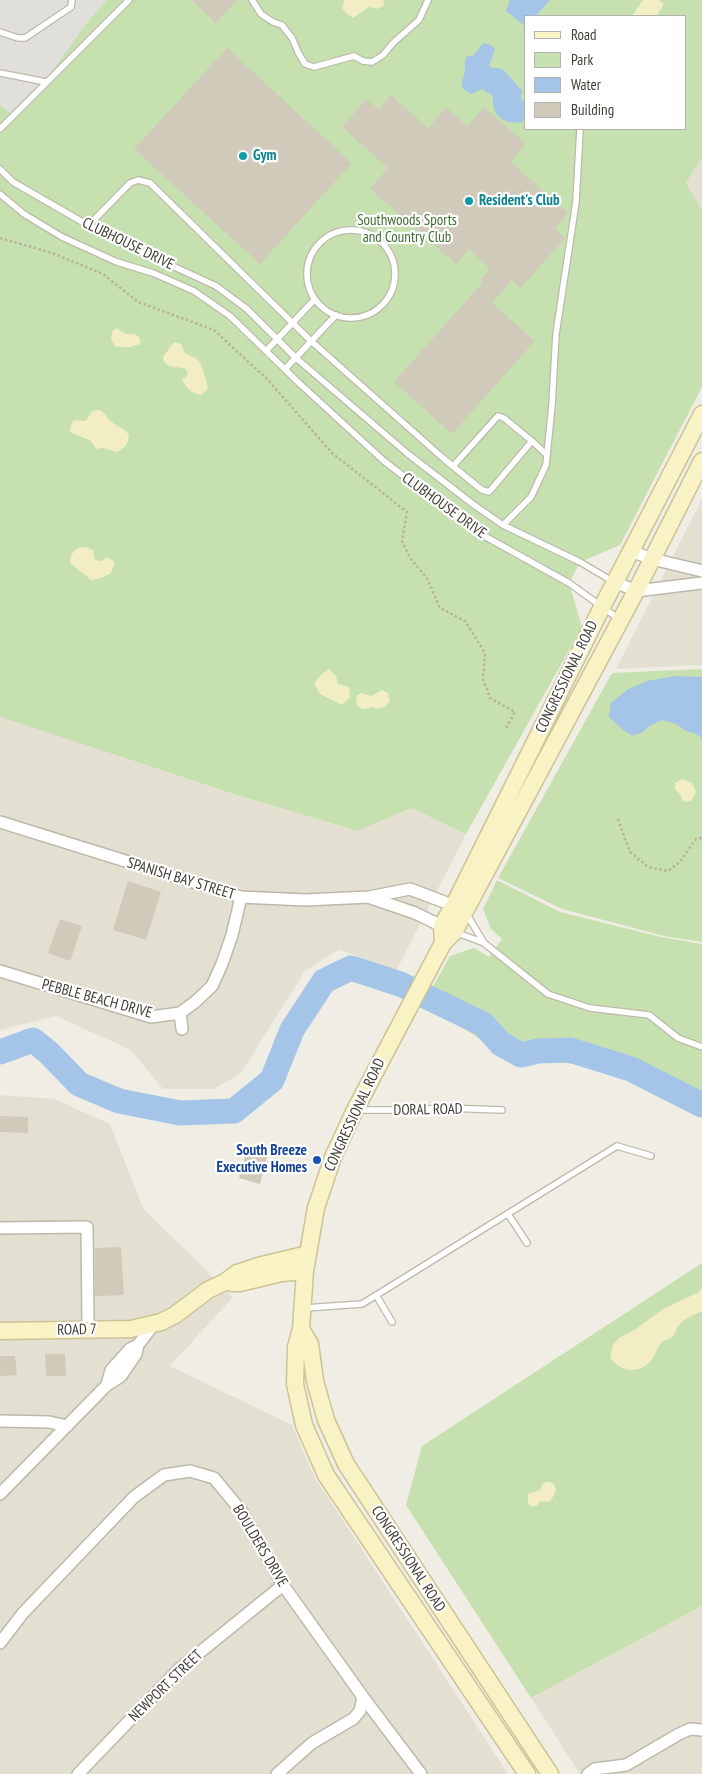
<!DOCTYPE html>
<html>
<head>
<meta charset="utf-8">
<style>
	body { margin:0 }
	#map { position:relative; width:702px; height:1774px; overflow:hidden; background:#f0ede4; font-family:"PT Sans Narrow",sans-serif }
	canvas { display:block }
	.legend { position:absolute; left:524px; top:15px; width:162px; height:115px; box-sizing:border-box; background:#fff; border:1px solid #b3b2ae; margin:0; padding:6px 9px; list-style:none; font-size:15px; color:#413e34 }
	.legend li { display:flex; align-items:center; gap:10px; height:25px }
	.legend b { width:25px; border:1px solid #b3b2ae }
</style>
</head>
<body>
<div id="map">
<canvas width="702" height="1774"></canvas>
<ul class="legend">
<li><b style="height:6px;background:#f9f2c5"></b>Road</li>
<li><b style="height:14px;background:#c6e1af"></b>Park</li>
<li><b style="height:14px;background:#a4c5e8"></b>Water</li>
<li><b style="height:14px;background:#d0caba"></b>Building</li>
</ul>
</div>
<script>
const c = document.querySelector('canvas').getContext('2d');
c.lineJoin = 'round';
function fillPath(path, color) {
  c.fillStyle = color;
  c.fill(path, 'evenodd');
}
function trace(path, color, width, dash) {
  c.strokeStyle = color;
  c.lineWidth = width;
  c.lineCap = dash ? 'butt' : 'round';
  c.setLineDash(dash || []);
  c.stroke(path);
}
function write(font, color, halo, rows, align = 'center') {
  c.font = font + ' "PT Sans Narrow",sans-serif';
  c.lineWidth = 4.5;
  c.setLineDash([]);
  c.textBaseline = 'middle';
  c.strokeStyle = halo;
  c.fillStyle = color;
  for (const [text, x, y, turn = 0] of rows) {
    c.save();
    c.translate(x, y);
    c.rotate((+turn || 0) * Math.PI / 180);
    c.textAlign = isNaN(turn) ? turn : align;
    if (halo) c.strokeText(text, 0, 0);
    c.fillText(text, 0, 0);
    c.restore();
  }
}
fillPath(new Path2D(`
	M702,158V210L686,183Z
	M702,499V665L616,669Z
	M0,717L237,795L358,831L411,808L466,834L396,971L339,949L305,971L241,1073L214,1089H163L131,1050L56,1016L0,1030Z
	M0,1095L54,1099L110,1124L143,1208L233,1297L170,1366L292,1425L314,1476L508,1774H0Z
	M702,1606V1774H580L531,1698Z`), '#e3e0d2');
fillPath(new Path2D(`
	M0,0H702V158L686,183L702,210V387L620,545L580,562L569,583L582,627L466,834L411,808L358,831L237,795L0,717ZM526,16H686V129H526Z
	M702,669V942L664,936L562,909L498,878L612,673Z
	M497,880L560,912L661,937L702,944V1117L652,1094L615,1073L575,1064L543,1061L519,1064L424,1003L450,956L474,948L489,957L502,939L491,929L483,909Z
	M702,1263V1606L531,1698L406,1505L422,1446Z`), '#c6e1af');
fillPath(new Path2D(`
	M345,0H383L384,5L377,9L369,7L353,18L347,14L342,8Z
	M643,0H659L664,4L657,16H632Z
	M116,328L126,334H135L140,338V344L130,347H116L111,340L112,332Z
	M174,342L181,344L185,353C189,356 196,357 199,361C201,363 208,385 208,388L202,395C192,394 187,389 182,380L188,375L186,369C176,366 165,369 163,357Z
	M99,410C109,415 105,417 112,422C118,428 122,426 129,435C128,444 126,447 117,452L103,448L96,449L91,441L70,432L71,425L74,420L86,421L92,411Z
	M85,547L93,550L95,560L101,561L107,557L115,562L111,573L102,578L91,580L70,563L71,555L77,548Z
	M329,669L336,676L338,684L349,687L350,697L342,705L320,694L314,683L322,674Z
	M382,690L388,693L390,701C384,709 381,710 371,707C365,710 362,710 356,705L357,695L362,693L371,696Z
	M682,779L692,783L696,792L692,800L687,802L683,801L680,794L675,789V783Z
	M702,1288V1311C694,1315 684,1318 679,1325C676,1328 676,1333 673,1336C670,1340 663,1340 660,1344C657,1348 656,1354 653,1358C641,1375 622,1373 610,1358L613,1345L619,1338L636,1329L663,1309L697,1293Z
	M550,1482L554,1484C558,1491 554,1496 549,1502L540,1501L537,1506H530L528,1502V1494L540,1490C542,1484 543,1482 550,1482Z`), '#f2edc2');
fillPath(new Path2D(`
	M0,0H107L89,20L36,93L15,117L0,105Z`), '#e1dfdc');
fillPath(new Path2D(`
	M510,0H550L536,16H526V27L506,11Z
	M483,43L491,45L495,49L489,66C494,69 496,67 501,69C506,71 517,86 522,90L521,99L526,104V116L522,122C503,125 491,115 493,96L482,89L471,94L463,89L461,83L464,76L466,57L474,55Z
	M675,676L702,677V738L694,733L686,731L676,724L662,720L649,726L643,732L632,736L621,728L609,717L611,703L628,689L647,681Z`), '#a4c5e8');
trace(new Path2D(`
	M0,1052L33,1040L48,1052L79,1084L119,1101L180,1113L234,1111L272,1080L292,1030L324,981L351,968L400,984L483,1024L501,1044L521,1055L538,1051L570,1050L631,1069L702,1105`), '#a4c5e8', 25);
fillPath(new Path2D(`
	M191,0H237L216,23Z
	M227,48L352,163L260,264L134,149Z
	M391,95L428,128L446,107L467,126L484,107L526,144L511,162L568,213L555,229L565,238L521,288L512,280L492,303L535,341L452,434L394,382L483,282L480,280L490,269L469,249L456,264L370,189L388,168L342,127L366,99L379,109Z
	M128,881L161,892L146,940L113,930Z
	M60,919L82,926L70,961L48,953Z
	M0,1116L28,1117V1133L0,1132Z
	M247,1149L268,1154L260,1184L239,1178Z
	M121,1247L124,1295L95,1296V1248Z
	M45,1354H65L66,1376H46Z
	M0,1356H15L17,1375L0,1376Z`), '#d0caba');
const lane = new Path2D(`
	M252,0L261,14L273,22L282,25L292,38L299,54L305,64L314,67L354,56L363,61L372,62L383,55L394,42L419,20L428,0
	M0,32L18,38H25L71,7L72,0
	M0,73L46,82
	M0,129L129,0
	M0,169L13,182L105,235L216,286L247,309L296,358L408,454L474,505L503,525L580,562L614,582
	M0,194L24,214L62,237L117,262L153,273L194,291L230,316L299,383L384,461L441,505L479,533L569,583L619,619
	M88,226L130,183L138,180L150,183L311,341L444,459L482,490L489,492L532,441L547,455
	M307 274a44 44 0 1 1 88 0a44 44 0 1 1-88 0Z
	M267,350L315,299
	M285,369L336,315
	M453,466L498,416L504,418L532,441
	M503,525L531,497L546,465L552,405L556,334L576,202L580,129
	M466,913L484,943L548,994L590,1008L649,1015L678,1038L702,1047
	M455,932L484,943
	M357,1110H397L446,1108L502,1110
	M508,1214L527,1243
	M376,1295L392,1322
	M305,1308L362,1304L617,1146L651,1156`);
const street = new Path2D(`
	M631,551L652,559L702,571
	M615,582L636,591L702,583
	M0,822L241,897L305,900L369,897L410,889L460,908
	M371,898L415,913L448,929
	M0,971L151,1017L180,1013L195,1002L212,986L222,964L232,935L241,897
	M180,1013L182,1029
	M0,1228L87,1227L88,1320
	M107,1385L111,1370L130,1349L138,1345
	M0,1421L49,1422L67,1426
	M0,1494L107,1385L121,1376L136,1354L138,1345L154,1324
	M0,1643L23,1613L134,1497L164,1475L190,1471L214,1478L242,1512L283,1585L363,1697L421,1774
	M78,1774L178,1670L283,1585
	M277,1774L312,1743L353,1719L360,1711L363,1697
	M588,1774L595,1769L626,1765L679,1734L690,1729L702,1730`);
const secondary = new Path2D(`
	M443,943L442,925L454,905L602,607L702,414
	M232,1283H240L282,1273L305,1271
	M301,1329L310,1344L315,1381L326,1420L346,1464L550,1774
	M0,1331L131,1329L161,1322L175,1315L208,1290L225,1282L237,1273L258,1266L308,1254
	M527,1774L326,1475L304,1425L295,1384L296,1347L301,1329L305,1271L316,1208L333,1157L355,1110L443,943L454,932L465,911L636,591L702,461`);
trace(lane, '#bdb9aa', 8);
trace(street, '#bdb9aa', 14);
trace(secondary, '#ccc397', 19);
trace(new Path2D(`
	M0,238L52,253L103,274L138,302L214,330L268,380L332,453L407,512L402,541L410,558L427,578L440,608L465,621L485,653L483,679L490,698L515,712L505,730
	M618,819L630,852L648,867L668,871L680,862L696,839L702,838`), '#bbb29a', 2.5, [2.5, 2.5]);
trace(lane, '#fff', 5.5);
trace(street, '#fff', 11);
trace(secondary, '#f9f2c5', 16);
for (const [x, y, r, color] of [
	[243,156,5,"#0f9aa8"],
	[469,201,5,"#0f9aa8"],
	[317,1160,5,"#1a4fb4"]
]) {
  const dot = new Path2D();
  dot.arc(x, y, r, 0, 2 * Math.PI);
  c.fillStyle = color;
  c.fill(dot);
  trace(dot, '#fff', 2);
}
write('bold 15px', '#0d838f', '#fff', [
	["Gym",253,156],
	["Resident's Club",479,201]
], 'left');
write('15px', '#3f6d2e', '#fff', [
	["Southwoods Sports",407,221],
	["and Country Club",407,238]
]);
write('15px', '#413e34', '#fff', [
	["CLUBHOUSE DRIVE",128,244,26],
	["CLUBHOUSE DRIVE",444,506,36],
	["CONGRESSIONAL ROAD",567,677,-64],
	["SPANISH BAY STREET",181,879,17],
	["PEBBLE BEACH DRIVE",97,999,15],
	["DORAL ROAD",428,1110,-1],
	["CONGRESSIONAL ROAD",355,1115,-65],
	["ROAD 7",77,1330,-1],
	["BOULDERS DRIVE",260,1546,59],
	["CONGRESSIONAL ROAD",408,1559,57],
	["NEWPORT STREET",166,1686,-44]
]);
write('bold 15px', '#164399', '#fff', [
	["South Breeze",307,1151],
	["Executive Homes",307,1168]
], 'right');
</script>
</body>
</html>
